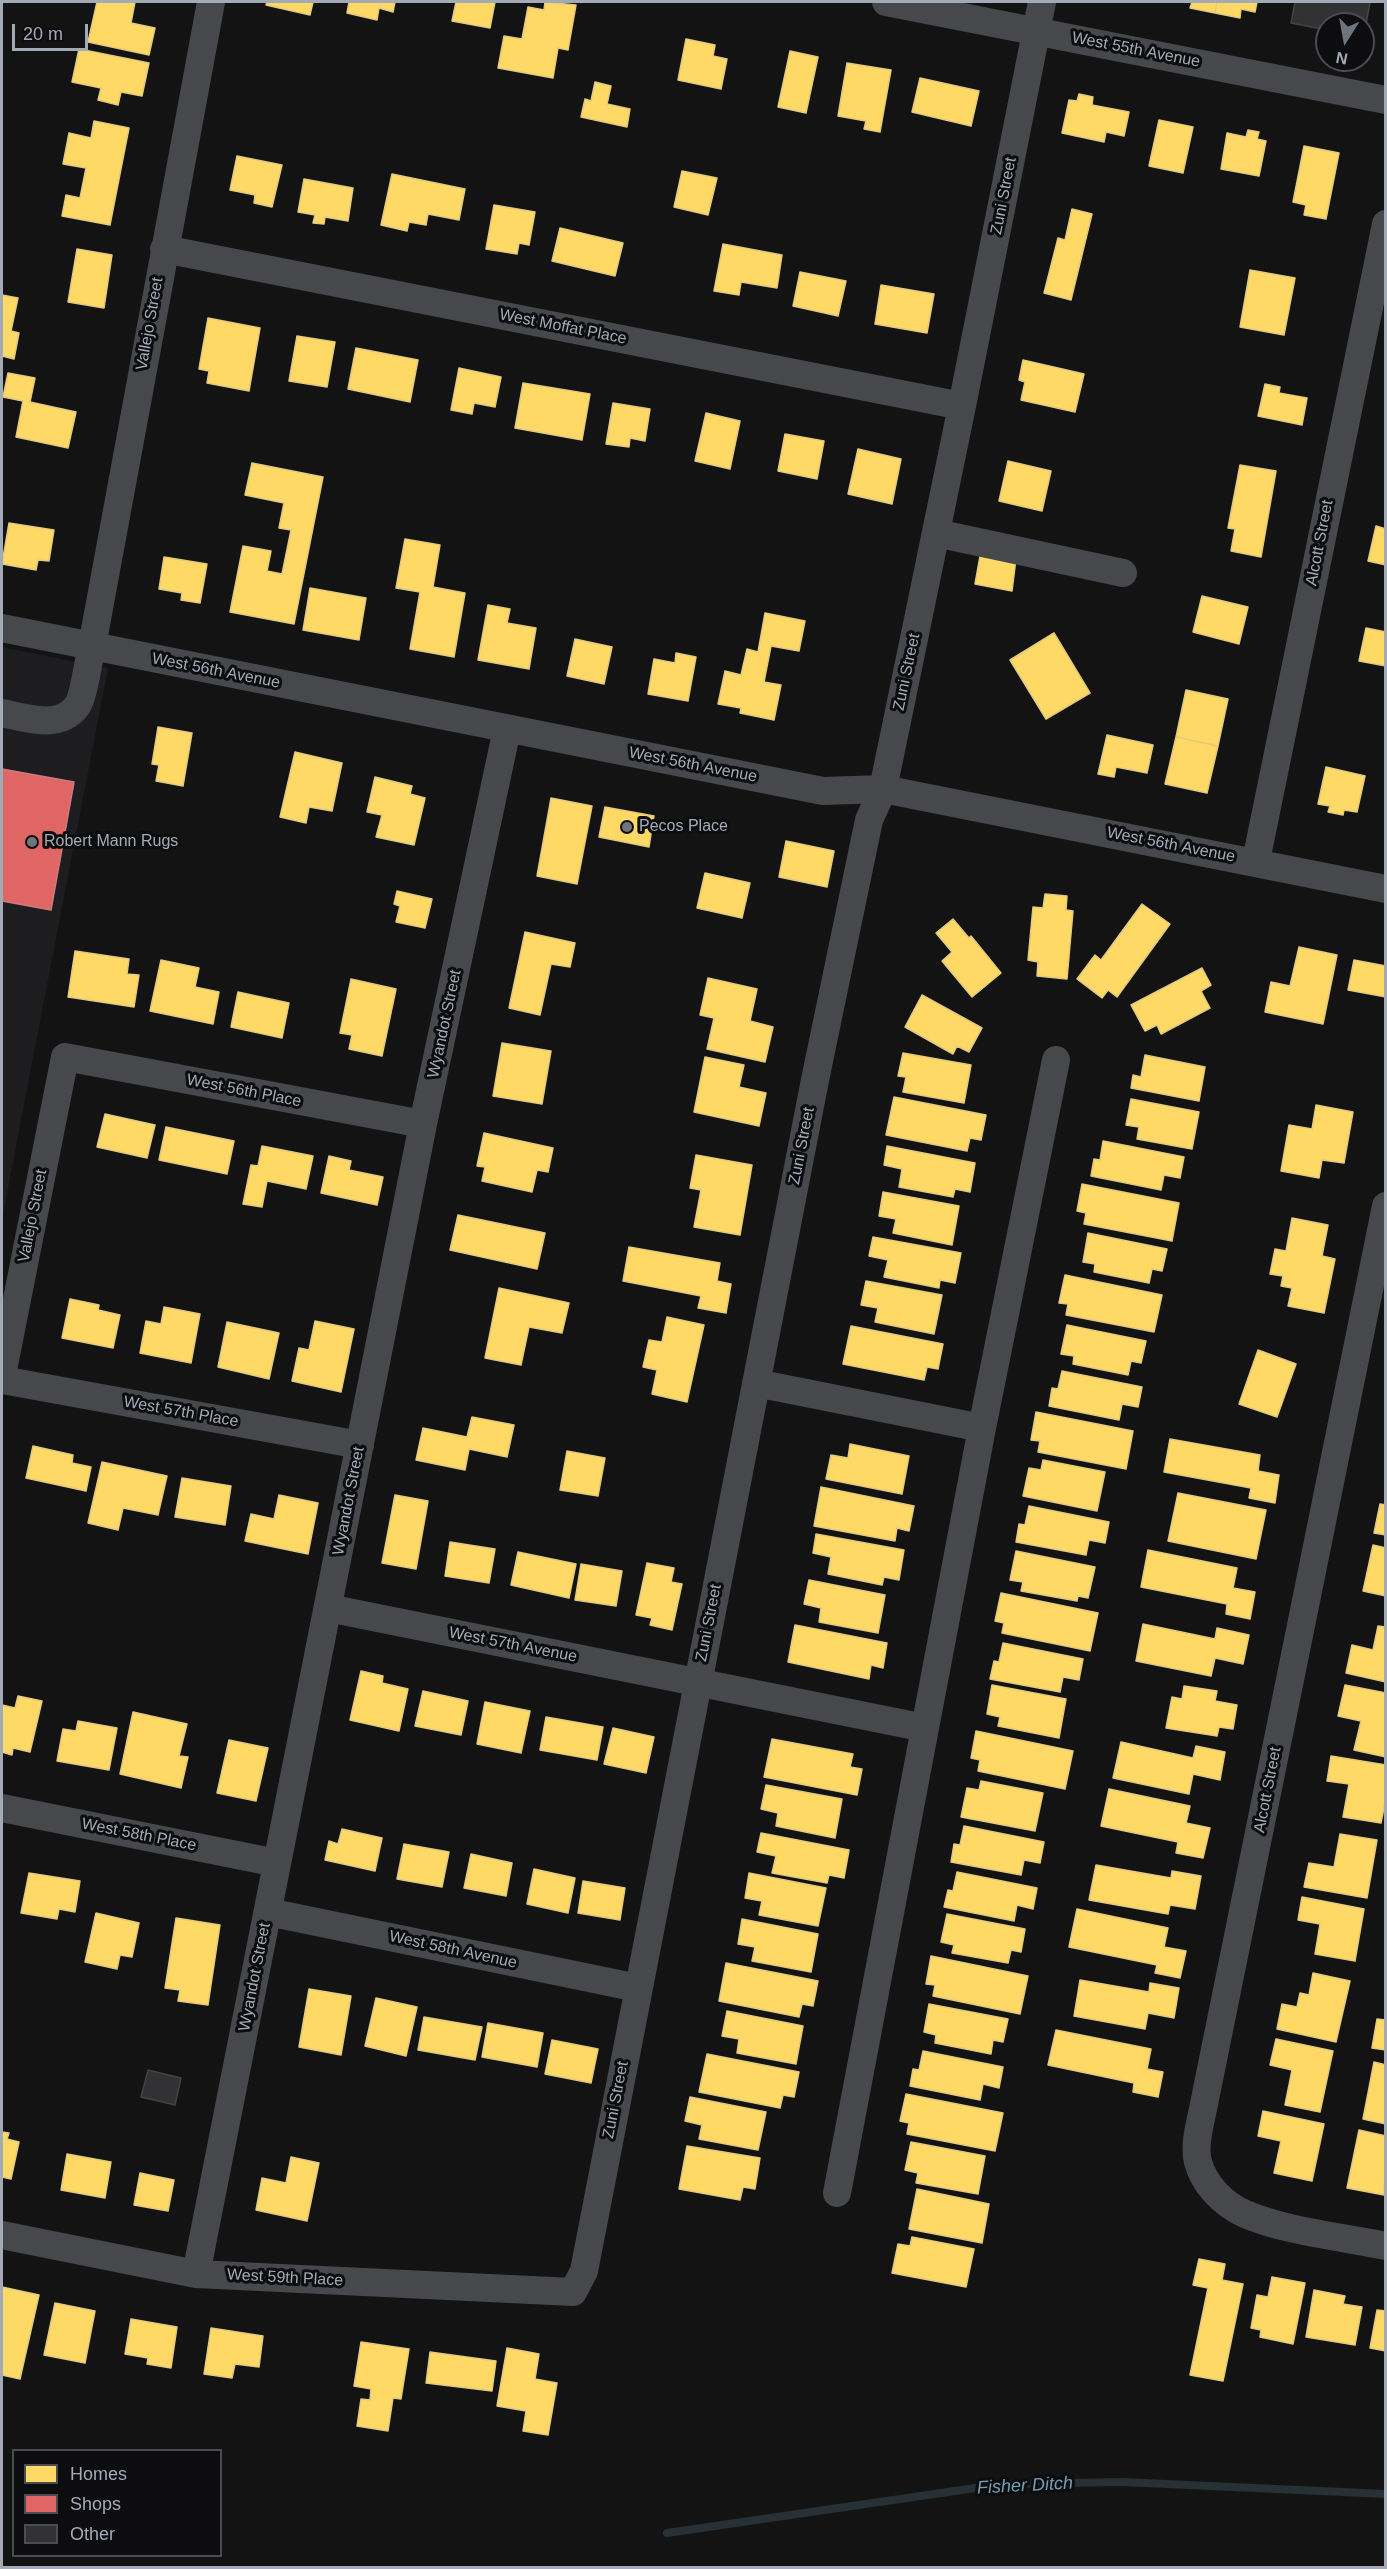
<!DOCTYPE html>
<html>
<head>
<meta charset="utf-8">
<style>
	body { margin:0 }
	#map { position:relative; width:1387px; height:2569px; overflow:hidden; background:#131313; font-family:Helvetica,sans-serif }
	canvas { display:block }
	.frame { position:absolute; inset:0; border:3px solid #a2aab6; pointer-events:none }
	.legend { position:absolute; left:12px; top:2449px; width:210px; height:108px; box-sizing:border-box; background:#0d0d0f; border:2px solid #494c52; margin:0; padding:8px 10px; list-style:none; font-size:18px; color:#a2aab6 }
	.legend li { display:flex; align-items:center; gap:12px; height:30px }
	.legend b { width:30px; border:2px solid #494c52 }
	.north { position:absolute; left:1315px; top:12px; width:60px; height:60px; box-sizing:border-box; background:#0d0d0f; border:2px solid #494c52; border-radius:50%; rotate:191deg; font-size:16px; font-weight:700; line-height:24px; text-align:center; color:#a2aab6 }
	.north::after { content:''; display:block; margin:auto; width:21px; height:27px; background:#70757d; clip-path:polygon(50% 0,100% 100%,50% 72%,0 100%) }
	.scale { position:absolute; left:12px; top:24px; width:76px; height:27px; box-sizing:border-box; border:3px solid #a2aab6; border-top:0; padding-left:8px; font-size:18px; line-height:21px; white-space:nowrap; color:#a2aab6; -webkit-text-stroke:4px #0d0d0f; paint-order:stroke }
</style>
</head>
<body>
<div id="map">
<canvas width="1387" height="2569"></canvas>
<div class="frame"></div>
<ul class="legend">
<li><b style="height:16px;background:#ffd966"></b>Homes</li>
<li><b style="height:16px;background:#e06666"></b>Shops</li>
<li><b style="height:16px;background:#323234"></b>Other</li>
</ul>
<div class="north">N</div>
<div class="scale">20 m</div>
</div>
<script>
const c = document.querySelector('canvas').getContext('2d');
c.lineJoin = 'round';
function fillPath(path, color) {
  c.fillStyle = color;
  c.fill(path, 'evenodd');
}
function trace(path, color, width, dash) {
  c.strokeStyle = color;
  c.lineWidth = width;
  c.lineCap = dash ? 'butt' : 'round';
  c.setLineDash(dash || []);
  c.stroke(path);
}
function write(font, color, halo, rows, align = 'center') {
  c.font = font + ' Helvetica,sans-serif';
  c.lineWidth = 6;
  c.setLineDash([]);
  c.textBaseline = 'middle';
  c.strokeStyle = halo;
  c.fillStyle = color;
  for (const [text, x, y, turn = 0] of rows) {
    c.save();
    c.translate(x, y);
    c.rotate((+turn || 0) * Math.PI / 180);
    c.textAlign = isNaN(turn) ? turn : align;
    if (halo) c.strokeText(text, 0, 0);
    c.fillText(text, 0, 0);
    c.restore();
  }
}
fillPath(new Path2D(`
	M2,647L108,668L2,1219Z`), '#1d1d1f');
const homes = new Path2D(`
	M97,2H135L131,23L155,28L149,55L88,42Z
	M267,2H313L310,15L266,5Z
	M349,2H395L393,12L379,8L377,20L347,13Z
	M456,2H495L490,28L452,21Z
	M545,2L576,5L568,50L558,48L553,78L498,68L504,36L522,39L528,7L544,10Z
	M1192,2H1217L1215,13L1190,8Z
	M1217,2H1257L1255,12L1241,9L1240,18L1215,13Z
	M686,39L715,45L713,56L727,59L721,89L678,80Z
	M79,49L149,63L142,96L121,92L118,105L98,100L101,88L72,82Z
	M790,51L818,57L806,113L778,107Z
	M847,63L891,70L880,132L864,129L866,121L838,116Z
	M920,78L979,91L971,126L912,112Z
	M595,82L611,86L607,104L630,109L627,127L581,117L585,99L591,101Z
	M1079,94L1093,97L1092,105L1129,112L1124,136L1106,132L1104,142L1062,133L1069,100L1077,101Z
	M1159,120L1193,127L1183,173L1149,166Z
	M94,121L129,128L110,225L62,216L66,195L80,198L86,168L63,164L69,133L91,138Z
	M1248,130L1259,132L1257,139L1266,141L1259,176L1221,169L1227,133L1246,137Z
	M1304,146L1339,153L1326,219L1304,215L1306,205L1293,202Z
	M237,156L282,165L272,207L254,203L255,195L230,190Z
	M682,171L717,178L708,215L674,207Z
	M392,174L465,189L459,220L428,214L426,225L409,222L407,231L381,225Z
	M304,179L353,188L348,221L325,217L324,224L313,223L315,215L298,212Z
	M494,205L535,212L529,245L519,243L517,254L486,249Z
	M1072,209L1092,214L1071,300L1044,293L1058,238L1065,240Z
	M560,228L623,243L615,276L552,261Z
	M723,244L782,255L777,288L741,282L739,295L714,291Z
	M77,249L112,255L104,308L68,302Z
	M1250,270L1295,278L1284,335L1240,327Z
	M800,272L846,281L838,316L793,306Z
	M881,285L934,294L927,333L875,324Z
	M2,295L18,298L11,331L19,333L14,359L2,356Z
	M208,318L260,328L249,391L207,383L209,371L199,369Z
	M297,336L335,342L327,387L289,381Z
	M356,348L418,360L410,402L348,389Z
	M1023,360L1084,374L1075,412L1021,400L1025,382L1019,380Z
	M459,368L501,377L495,407L474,403L472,414L451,410Z
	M8,373L35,378L30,402L76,412L68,448L16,437L23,401L3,397Z
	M523,383L590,394L582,440L515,428Z
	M1265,384L1280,387L1279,393L1307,398L1302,425L1258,416Z
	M613,403L650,409L645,441L630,438L629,447L606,444Z
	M706,413L740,421L730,469L695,461Z
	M785,434L824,441L817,479L778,471Z
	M858,449L901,459L892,504L848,494Z
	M1008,461L1051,471L1042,511L999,501Z
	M252,463L323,477L294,624L230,612L243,546L271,551L267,571L282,574L291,530L279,528L284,503L245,495Z
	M1240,465L1276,471L1261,557L1231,551L1235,529L1228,528Z
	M9,523L54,530L49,561L38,560L36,570L2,564Z
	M1376,526L1386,529V565L1368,561Z
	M405,539L440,545L433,587L465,593L454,657L410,649L420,592L396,588Z
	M982,545L1017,551L1012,591L975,584Z
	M164,557L207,564L200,603L181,600L182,593L159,589Z
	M310,588L366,598L359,640L303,630Z
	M1202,596L1248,607L1239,644L1193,632Z
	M488,605L510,609L507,623L536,628L529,669L478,660Z
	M765,613L805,621L799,651L771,646L764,682L781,685L774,720L740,713L741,708L718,704L725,671L741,675L747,649L758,652Z
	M1366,628L1386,632V666L1359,661Z
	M1054,633L1090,693L1046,719L1010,660Z
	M575,639L612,647L604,684L567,676Z
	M676,653L696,657L688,701L648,694L654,659L675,663Z
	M1186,690L1228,699L1218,746L1176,737Z
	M158,727L192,733L183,786L156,781L159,765L152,764Z
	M1107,735L1153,745L1147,773L1116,767L1114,777L1098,774Z
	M1176,737L1218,746L1207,793L1165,784Z
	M295,752L342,763L332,811L309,807L306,823L280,817Z
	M1326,767L1365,776L1357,812L1344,810L1343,815L1328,812L1330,806L1318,804Z
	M375,777L412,786L410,794L425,798L414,845L376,837L382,815L367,812Z
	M551,798L592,806L577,884L537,876Z
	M605,807L654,816L649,847L599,837Z
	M786,841L834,851L827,887L779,877Z
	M705,873L750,883L742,918L697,908Z
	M397,891L432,899L425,928L396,922L400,906L394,904Z
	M1045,894L1067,896L1066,910L1073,911L1067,979L1037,976L1038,962L1028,960L1033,907L1043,908Z
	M1142,904L1170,924L1117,997L1108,990L1102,998L1077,979L1095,955L1101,960Z
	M953,919L969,938L971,936L1001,973L972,997L942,961L952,952L936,933Z
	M525,932L575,943L570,967L551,964L540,1015L509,1008Z
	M1299,947L1337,955L1323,1024L1265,1012L1271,982L1290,986Z
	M75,951L129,959L127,974L139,975L134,1007L68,997Z
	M161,960L199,968L195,987L219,992L213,1024L150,1011Z
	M1354,960L1386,966V997L1348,990Z
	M1202,968L1211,985L1201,991L1210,1008L1161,1034L1157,1025L1145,1031L1131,1005Z
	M708,978L757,989L750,1021L773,1027L765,1062L707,1049L714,1018L700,1015Z
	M351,979L396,989L382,1056L349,1049L352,1035L340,1033Z
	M238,992L289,1003L282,1038L231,1027Z
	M922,995L982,1028L969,1052L957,1046L953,1054L905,1027Z
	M502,1043L551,1051L542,1104L493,1096Z
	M903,1053L971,1065L964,1103L903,1092L906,1077L898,1076Z
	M1145,1055L1205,1067L1199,1101L1131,1088L1133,1075L1141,1077Z
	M705,1057L744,1065L739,1087L766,1093L759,1126L694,1112Z
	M894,1097L986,1115L981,1140L970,1138L967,1151L886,1135Z
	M1131,1099L1199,1112L1192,1149L1137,1139L1139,1127L1126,1125Z
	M1316,1105L1353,1112L1344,1163L1322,1160L1319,1178L1281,1171L1289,1125L1312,1129Z
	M105,1114L155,1125L147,1158L97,1147Z
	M166,1127L234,1141L227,1174L159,1160Z
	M484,1133L553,1148L548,1172L537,1170L532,1192L482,1181L485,1167L477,1166Z
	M1103,1141L1184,1157L1180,1178L1164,1175L1161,1190L1091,1176L1094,1159L1100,1160Z
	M262,1146L313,1156L306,1189L267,1181L262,1207L243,1204L251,1165L258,1166Z
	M887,1146L975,1163L970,1192L955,1189L953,1197L899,1187L902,1169L884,1165Z
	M696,1155L752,1165L740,1235L694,1227L701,1190L690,1188Z
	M329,1156L351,1161L349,1170L383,1177L377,1205L321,1193Z
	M1082,1184L1179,1203L1172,1241L1084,1224L1086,1213L1077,1211Z
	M883,1192L959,1206L952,1245L893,1233L896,1219L879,1216Z
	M458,1215L545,1233L537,1269L450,1250Z
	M1292,1218L1328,1225L1322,1256L1335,1259L1324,1313L1288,1306L1292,1288L1281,1286L1283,1276L1270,1274L1275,1249L1286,1251Z
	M1088,1233L1167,1249L1162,1271L1152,1269L1149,1283L1094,1272L1095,1264L1083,1262Z
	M873,1237L961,1253L955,1283L940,1280L939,1288L884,1277L888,1260L869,1256Z
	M629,1247L720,1263L717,1281L731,1284L726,1313L698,1308L701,1296L623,1281Z
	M1065,1275L1162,1295L1154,1332L1066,1315L1068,1304L1059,1303Z
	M866,1281L942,1295L934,1334L875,1322L878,1308L861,1305Z
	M499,1288L569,1303L562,1333L529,1327L521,1365L485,1358Z
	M70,1299L99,1305L98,1310L120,1315L113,1348L62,1338Z
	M164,1307L200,1314L191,1363L140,1353L146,1321L161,1324Z
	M667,1317L704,1325L687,1402L652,1394L657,1370L643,1367L649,1340L662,1342Z
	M315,1321L354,1329L341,1392L292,1381L299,1348L309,1350Z
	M227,1322L279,1333L269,1379L218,1367Z
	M1067,1325L1146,1341L1141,1363L1131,1361L1128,1375L1073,1364L1074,1356L1061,1354Z
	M851,1326L943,1344L938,1369L927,1367L924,1380L843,1364Z
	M1258,1350L1296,1364L1277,1417L1239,1404Z
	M1062,1371L1142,1387L1138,1407L1122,1404L1119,1420L1049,1406L1052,1388L1058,1389Z
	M1036,1412L1133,1431L1126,1469L1038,1452L1040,1441L1031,1440Z
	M472,1417L514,1425L507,1457L469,1449L465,1470L416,1460L423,1428L467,1437Z
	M1170,1439L1260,1455L1258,1471L1279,1475L1275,1503L1249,1498L1251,1488L1164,1472Z
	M850,1444L909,1456L902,1494L826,1479L831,1455L848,1458Z
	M33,1446L73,1455L72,1463L91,1467L86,1491L26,1478Z
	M567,1451L605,1458L598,1496L560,1490Z
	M1043,1460L1105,1472L1097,1511L1023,1496L1029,1468L1041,1470Z
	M102,1462L167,1476L158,1515L123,1508L118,1530L88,1523Z
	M182,1478L231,1486L225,1525L175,1517Z
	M821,1487L914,1506L909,1531L897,1528L895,1541L814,1526Z
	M1178,1493L1266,1510L1256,1559L1168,1541Z
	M279,1495L318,1503L308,1554L245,1541L251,1514L274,1519Z
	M395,1495L428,1501L416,1569L382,1563Z
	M1380,1504L1386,1505V1535L1374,1533Z
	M1029,1506L1109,1522L1105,1543L1089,1540L1086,1555L1016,1542L1019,1524L1025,1525Z
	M816,1534L904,1550L899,1580L884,1577L882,1585L828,1574L831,1557L813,1553Z
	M450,1542L495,1549L489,1583L445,1576Z
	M1373,1545L1386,1548V1596L1363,1591Z
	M1148,1550L1237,1568L1233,1588L1255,1592L1250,1619L1226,1614L1227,1604L1141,1587Z
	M1016,1551L1095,1567L1088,1598L1078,1596L1077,1601L1021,1591L1023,1582L1010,1580Z
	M518,1552L576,1564L569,1598L511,1585Z
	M647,1563L674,1568L671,1582L682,1584L672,1630L650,1625L652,1618L636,1615Z
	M581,1564L622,1571L616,1606L575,1600Z
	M809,1580L885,1595L878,1633L819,1622L821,1608L804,1604Z
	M1001,1593L1098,1613L1090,1651L1002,1633L1004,1623L995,1621Z
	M1143,1624L1215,1639L1217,1628L1249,1635L1243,1664L1215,1658L1211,1676L1136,1661Z
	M795,1625L887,1643L883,1668L871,1665L869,1679L788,1662Z
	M1378,1626L1386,1627V1682L1346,1673L1352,1645L1373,1650Z
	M1003,1643L1083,1659L1079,1680L1063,1677L1060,1692L990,1679L994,1661L999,1662Z
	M361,1671L383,1676L382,1683L408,1689L399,1731L350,1720Z
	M992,1685L1066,1699L1059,1738L998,1726L1000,1717L987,1714Z
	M1345,1685L1386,1693V1757L1354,1750L1361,1721L1338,1716Z
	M1184,1686L1217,1691L1215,1701L1237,1705L1233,1729L1219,1727L1217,1736L1166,1728L1172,1697L1182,1699Z
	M423,1691L468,1701L461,1735L415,1726Z
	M18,1696L42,1701L30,1752L13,1748L12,1755L2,1752V1705L15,1708Z
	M485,1702L530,1711L521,1753L477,1744Z
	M133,1712L187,1724L179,1756L188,1757L181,1788L120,1774Z
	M546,1717L603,1727L597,1760L540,1750Z
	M78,1721L117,1728L109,1770L57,1761L63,1729L76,1731Z
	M613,1728L654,1737L646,1773L604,1764Z
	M976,1731L1073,1751L1065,1789L978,1771L980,1760L971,1758Z
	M772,1739L853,1754L850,1767L862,1769L857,1795L764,1777Z
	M229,1740L268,1748L256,1801L217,1793Z
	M1121,1742L1193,1758L1196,1746L1225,1752L1220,1780L1193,1774L1189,1794L1113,1778Z
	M1331,1756L1386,1765V1797L1381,1823L1343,1817L1349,1784L1327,1781Z
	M981,1781L1043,1793L1035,1831L961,1817L967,1788L979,1790Z
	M766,1785L842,1799L835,1838L776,1826L778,1813L761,1809Z
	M1109,1789L1190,1806L1186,1823L1210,1828L1203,1858L1176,1853L1178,1842L1101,1826Z
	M964,1826L1044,1842L1040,1863L1024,1860L1021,1875L951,1862L954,1844L960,1845Z
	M342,1829L382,1838L375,1871L325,1860L329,1841L338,1844Z
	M761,1833L849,1850L844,1878L829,1875L827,1883L772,1873L776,1856L757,1852Z
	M1340,1834L1377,1840L1367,1898L1304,1887L1309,1863L1334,1867Z
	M404,1844L449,1852L442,1887L397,1879Z
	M471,1854L512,1863L506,1896L464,1888Z
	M1096,1865L1171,1878L1172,1871L1201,1876L1195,1909L1170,1905L1168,1914L1089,1900Z
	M534,1869L575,1878L568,1913L527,1904Z
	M957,1872L1037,1888L1033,1909L1017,1905L1014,1921L944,1907L948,1890L953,1891Z
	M29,1873L80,1881L75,1912L59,1909L57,1919L21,1913Z
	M749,1873L826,1888L818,1926L759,1915L762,1901L745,1898Z
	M583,1881L625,1888L620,1920L578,1913Z
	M1302,1897L1364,1909L1355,1961L1315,1954L1320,1924L1298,1920Z
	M1077,1909L1168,1928L1164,1947L1186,1951L1180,1978L1155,1973L1157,1965L1069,1947Z
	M96,1913L139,1923L132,1957L120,1955L117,1969L85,1962Z
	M947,1914L1025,1929L1021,1952L1011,1950L1008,1963L952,1953L954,1945L941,1942Z
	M176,1918L220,1925L208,2005L178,2001L180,1990L165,1988Z
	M742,1919L818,1934L811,1972L752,1961L755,1947L738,1944Z
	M931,1956L1028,1976L1020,2014L933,1996L935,1985L926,1984Z
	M726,1963L818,1981L813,2006L802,2004L799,2017L719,2001Z
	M1313,1973L1350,1981L1336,2042L1277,2029L1282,2004L1297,2007L1300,1993L1309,1995Z
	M1080,1980L1149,1992L1150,1983L1179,1988L1174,2018L1148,2013L1145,2029L1074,2016Z
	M309,1989L351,1996L341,2055L299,2047Z
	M376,1998L417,2007L406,2056L365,2046Z
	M929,2004L1008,2019L1003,2042L993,2040L991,2054L935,2043L936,2035L924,2032Z
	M727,2011L803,2026L796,2064L737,2053L739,2039L722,2036Z
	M424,2017L482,2027L475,2060L418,2050Z
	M1377,2019L1386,2020V2050L1372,2048Z
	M488,2023L543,2033L537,2067L482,2057Z
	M1056,2030L1151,2049L1147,2069L1163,2072L1158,2097L1133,2092L1134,2083L1048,2065Z
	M1276,2039L1333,2051L1320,2112L1285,2105L1292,2070L1270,2065Z
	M552,2040L598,2049L591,2083L545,2074Z
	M923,2051L1003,2067L999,2088L983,2084L980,2100L910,2086L913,2069L919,2070Z
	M707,2054L799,2072L794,2097L783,2095L780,2108L699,2092Z
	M1374,2062L1386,2065V2124L1363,2119Z
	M906,2094L1003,2113L995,2151L907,2134L909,2123L900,2121Z
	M690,2097L766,2112L758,2150L699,2139L702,2125L685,2121Z
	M1263,2111L1324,2124L1312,2181L1274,2173L1281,2141L1258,2136Z
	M1359,2130L1386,2136L1384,2195L1347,2188Z
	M2,2132L9,2133L7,2139L19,2142L11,2179L2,2177Z
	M911,2142L985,2156L978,2194L916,2183L918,2173L905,2170Z
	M687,2146L760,2158L755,2189L743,2187L740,2200L679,2189Z
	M67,2154L111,2162L105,2198L61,2190Z
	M291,2157L319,2163L307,2221L256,2210L262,2178L286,2183Z
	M140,2173L174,2180L168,2211L134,2205Z
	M917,2189L989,2204L982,2243L909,2229Z
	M912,2237L974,2249L966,2287L892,2273L898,2244L910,2246Z
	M1199,2259L1225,2264L1222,2280L1243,2284L1223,2381L1190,2375L1208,2288L1193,2285Z
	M1272,2277L1305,2283L1293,2344L1260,2337L1261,2330L1251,2328L1257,2295L1268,2297Z
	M2,2287L39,2295L20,2379L2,2375Z
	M1314,2290L1345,2296L1343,2304L1362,2307L1355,2345L1306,2337Z
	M55,2303L95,2311L85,2363L44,2355Z
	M1377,2310L1386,2311V2351L1370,2348Z
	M131,2319L177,2327L171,2368L147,2364L148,2358L125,2354Z
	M211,2328L263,2336L259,2367L235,2364L232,2378L204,2374Z
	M361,2342L409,2349L401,2399L393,2398L388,2431L357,2426L361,2399L370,2400L371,2389L354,2386Z
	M507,2348L539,2354L535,2379L557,2383L548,2435L523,2431L526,2411L497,2406Z
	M430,2352L496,2361L492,2391L426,2383Z`);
fillPath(homes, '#ffd966');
trace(homes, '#e3cb7e', 1.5);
const shops = new Path2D(`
	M2,769L74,782L51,910L2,901Z`);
fillPath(shops, '#e06666');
trace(shops, '#cd7a7e', 1.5);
trace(new Path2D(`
	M667,2533L1003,2484L1123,2482L1386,2494`), '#263035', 8);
const building = new Path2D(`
	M1295,2H1370L1364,36L1363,24H1327V30L1291,23Z
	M148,2070L181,2078L175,2105L141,2097Z`);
fillPath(building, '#323234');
trace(building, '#414347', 1.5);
trace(new Path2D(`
	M886,2L1386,100
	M164,249L962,406
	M936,533L1123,573
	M2,628L823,791L883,789L1386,889
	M2,713C25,718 60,730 77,706C83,699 89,658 92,646L211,2
	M1256,861L1386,224
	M1386,1206L1205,2099C1202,2117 1193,2144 1198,2162C1204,2184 1222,2203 1243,2213C1283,2231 1342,2237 1386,2246
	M2,1375L65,1057L423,1124
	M2,1380L360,1445
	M982,1428L1056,1060
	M328,1608L925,1728L982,1428L756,1383
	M2,1808L277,1863
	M268,1912L638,1988
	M837,2193L925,1728
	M2,2235L196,2274L573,2292L584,2271L815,1080L869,820L883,789L962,406L1042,2
	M196,2274L423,1124L507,729`), '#47484c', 28);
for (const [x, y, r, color] of [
	[627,827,6,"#70757d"],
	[32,842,6,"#70757d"]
]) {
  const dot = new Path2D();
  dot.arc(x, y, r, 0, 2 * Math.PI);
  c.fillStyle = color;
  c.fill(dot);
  trace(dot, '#0d0d0f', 2);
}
write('16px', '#a2aab6', '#0d0d0f', [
	["West 55th Avenue",1136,50,11],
	["Zuni Street",1004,196,-79],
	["Vallejo Street",150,324,-80],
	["West Moffat Place",563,327,11],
	["Alcott Street",1320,543,-79],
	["West 56th Avenue",216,671,11],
	["Zuni Street",907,672,-78],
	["West 56th Avenue",693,765,11],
	["West 56th Avenue",1171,845,11],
	["Wyandot Street",445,1024,-78],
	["West 56th Place",244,1091,11],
	["Zuni Street",802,1146,-79],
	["Vallejo Street",33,1216,-79],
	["West 57th Place",181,1412,10],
	["Wyandot Street",349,1501,-79],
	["Zuni Street",709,1623,-79],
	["West 57th Avenue",513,1645,11],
	["Alcott Street",1268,1790,-79],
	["West 58th Place",139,1835,11],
	["West 58th Avenue",453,1950,12],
	["Wyandot Street",255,1977,-79],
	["Zuni Street",616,2100,-79],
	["West 59th Place",285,2278,3]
]);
write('16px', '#a2aab6', '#0d0d0f', [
	["Pecos Place",639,827],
	["Robert Mann Rugs",44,842]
], 'left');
write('italic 18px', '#769db4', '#0d0d0f', [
	["Fisher Ditch",1025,2486,-3]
]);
</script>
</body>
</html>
